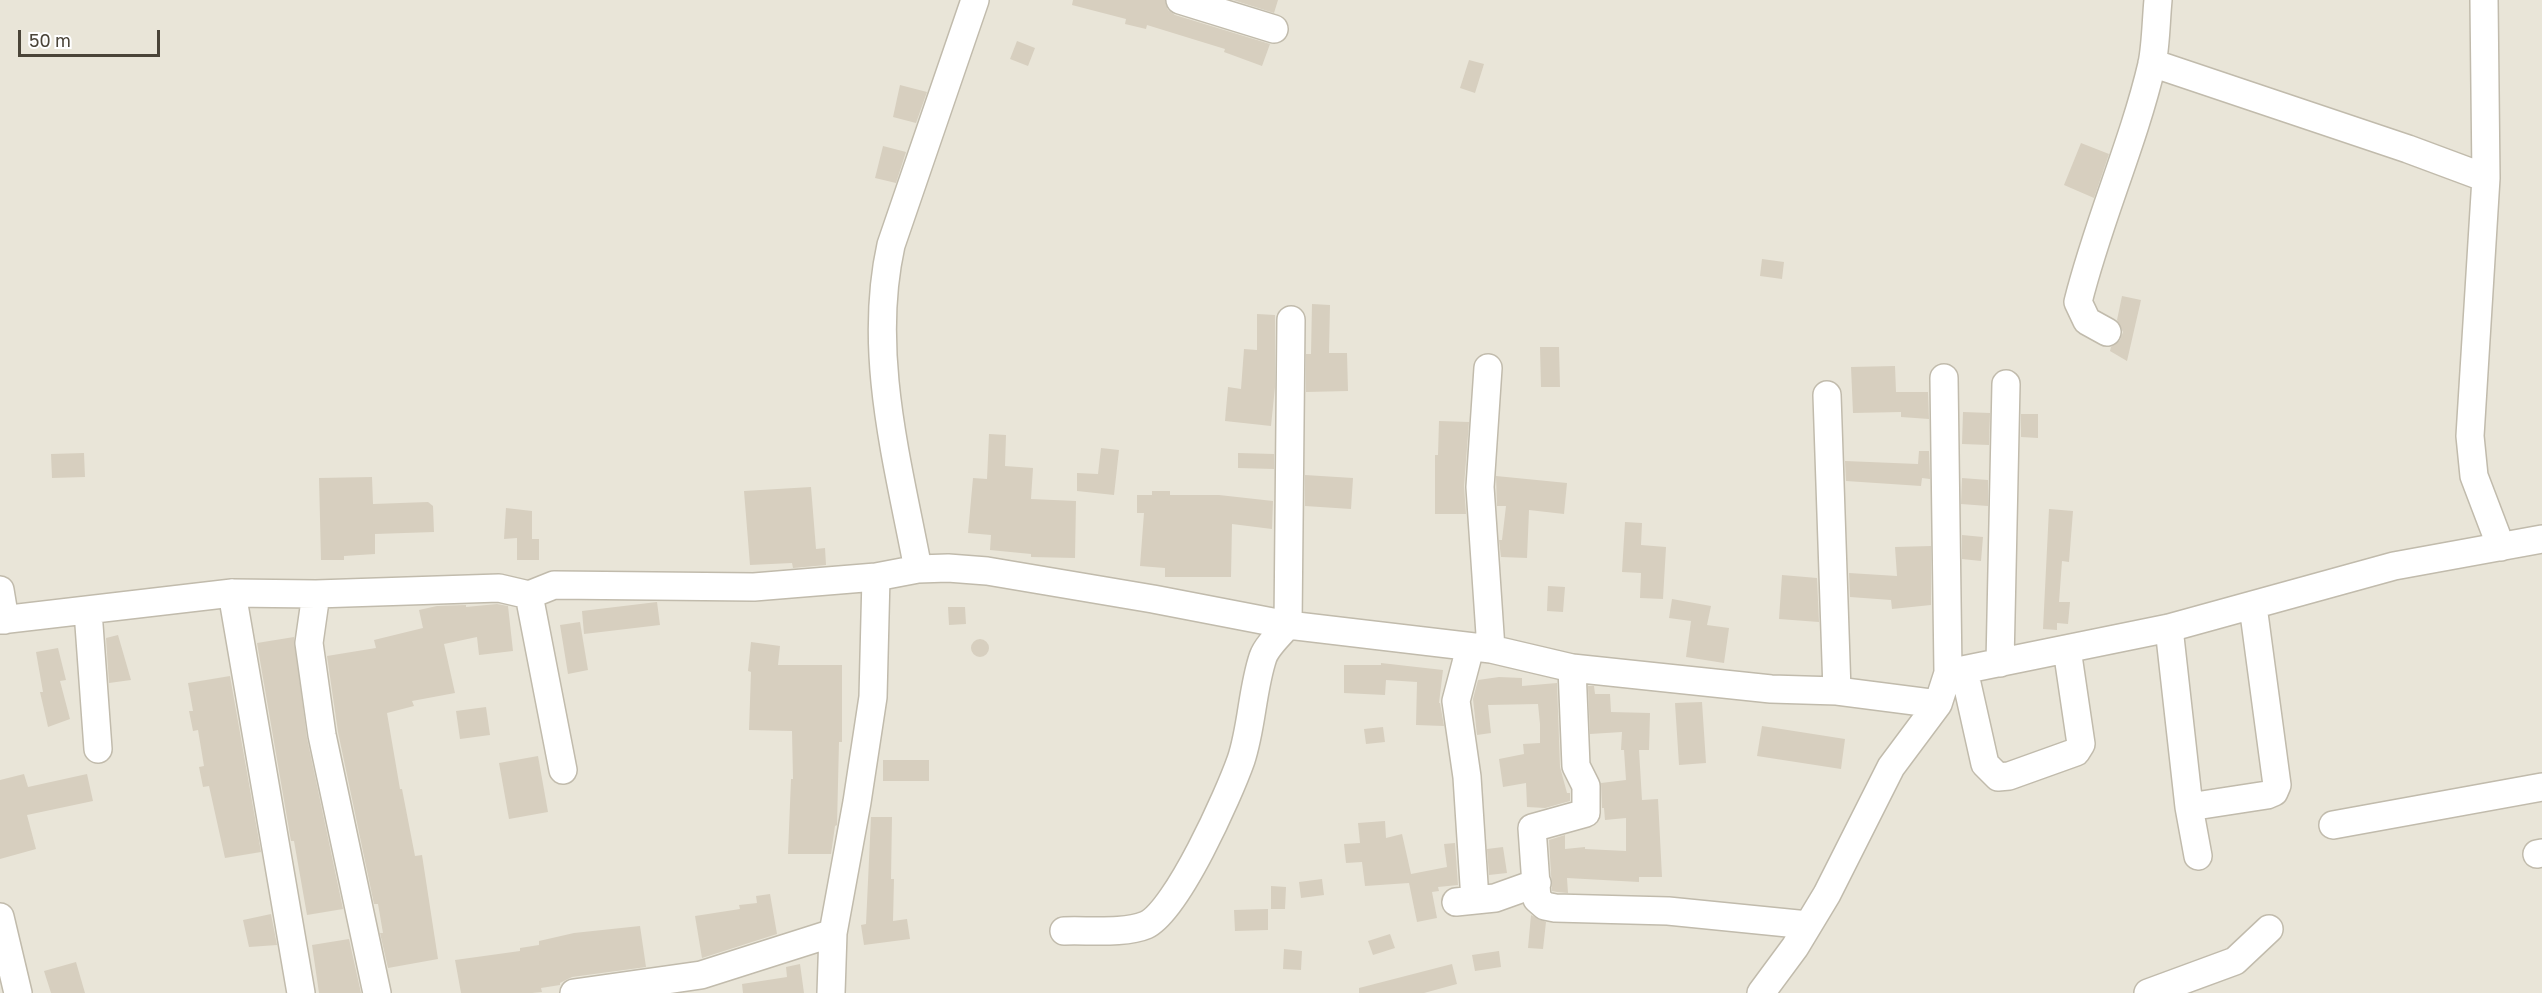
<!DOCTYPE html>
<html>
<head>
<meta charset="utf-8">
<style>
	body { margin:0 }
	#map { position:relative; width:2542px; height:993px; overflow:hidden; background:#f5f3ea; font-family:"Golos Text",sans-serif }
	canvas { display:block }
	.scale { position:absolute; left:18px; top:30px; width:142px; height:27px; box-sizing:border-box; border:3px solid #4a4438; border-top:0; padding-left:8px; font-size:18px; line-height:21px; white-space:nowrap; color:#4a4438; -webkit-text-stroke:4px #fff; paint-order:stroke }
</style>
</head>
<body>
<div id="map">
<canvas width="2542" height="993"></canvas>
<div class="scale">50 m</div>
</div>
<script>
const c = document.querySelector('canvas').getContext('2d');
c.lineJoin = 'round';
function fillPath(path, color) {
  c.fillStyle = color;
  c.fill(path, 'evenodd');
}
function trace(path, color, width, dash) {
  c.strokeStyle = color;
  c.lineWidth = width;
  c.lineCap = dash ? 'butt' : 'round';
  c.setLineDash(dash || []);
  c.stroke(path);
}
fillPath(new Path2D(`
	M0,0H2542V993H0Z`), '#e9e5d8');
fillPath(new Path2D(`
	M1073,0H1165L1168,10L1175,15L1270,44L1262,66L1224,52L1225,49L1147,25L1146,29L1125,24L1126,19L1072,5Z
	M1233,0H1278L1274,13Z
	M1017,41L1035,48L1028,66L1010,59Z
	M1469,60L1484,64L1475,93L1460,88Z
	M900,85L927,92L916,123L893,117Z
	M2081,143L2109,154L2094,198L2064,185Z
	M883,146L906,152L896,183L875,178Z
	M1762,259L1784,262L1782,279L1760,276Z
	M2122,296L2141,300L2127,361L2110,351L2111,347L2120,340L2123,332L2117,320Z
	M1312,304L1330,305L1329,353H1347L1348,391L1306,392V354H1311Z
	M1257,314L1275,315V387L1271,426L1225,421L1228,387L1241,389L1244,349L1257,350Z
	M1540,347H1559L1560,387H1541Z
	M1895,366L1896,392H1928L1929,419L1901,417V412L1853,413L1851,367Z
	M1963,412L1990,413L1989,445L1962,444Z
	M2021,414H2038V438L2021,437Z
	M1439,421L1469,422L1464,486L1466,514H1435V455H1438Z
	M989,434L1006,435L1005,466L1033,468L1031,499L1076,501L1075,558L1031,557V554L990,550L991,535L968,533L973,478L987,479Z
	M1101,448L1119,450L1114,495L1077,491V473L1098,474Z
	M1919,451H1929L1930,479L1922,478L1921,486L1846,481L1845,461L1918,464Z
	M84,453L85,477L52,478L51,454Z
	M1238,453L1274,454V469L1238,468Z
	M1305,475L1353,478L1351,509L1305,506Z
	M1496,476L1567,483L1564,514L1529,510L1527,558L1501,557L1499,540H1502L1506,506H1497Z
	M372,477L373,504L428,502L433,506L434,532L375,534V554L344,556V560H321L319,478Z
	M1962,478L1988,480V506L1961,504Z
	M811,487L816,549L825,548L826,565L793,568L792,563L750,565L744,491Z
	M1152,491H1170V495H1219L1273,501L1272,529L1232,524L1231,577H1165V568L1140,566L1144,513H1137V495H1152Z
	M506,508L532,511V539H539V560H517V538L504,539Z
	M2049,509L2073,511L2069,562L2062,561L2059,602H2070L2068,624L2057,623V630L2043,629Z
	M1625,522L1642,523L1641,545L1666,547L1663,599L1640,598L1641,573L1622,572Z
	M1962,535L1983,537L1981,561L1962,559Z
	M1931,546V605L1892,609L1891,600L1850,597L1849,573L1897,576L1895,547Z
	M1782,575L1817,578L1819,622L1779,619Z
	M1548,586L1565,587L1563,612L1547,611Z
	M1672,599L1711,606L1707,625L1729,628L1724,663L1686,657L1691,621L1669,618Z
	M657,602L660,625L584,634L582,611Z
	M497,604L508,606L513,651L479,655L477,637L444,644L455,693L412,701L414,706L387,713L400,789H402L415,856L422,855L438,959L388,968L380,933H383L378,904H374L338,732L327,656L376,648L374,640L423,628L419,610L437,606L466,605V607Z
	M948,607H965L966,624L949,625Z
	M580,622L588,670L568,674L560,625Z
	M118,635L131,680L109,683L106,638Z
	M294,637L307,738L343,909L307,915L294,841H291L257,643Z
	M971 648a9 9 0 1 1 18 0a9 9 0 1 1-18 0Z
	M751,642L780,646L778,665H842V742H839L837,825L835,826L831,854H788L791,779H793L792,731L749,730L751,672L748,671Z
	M58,648L66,680L60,681L70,719L48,727L40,692H43L36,652Z
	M1381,663L1443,670L1439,703H1440L1444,726L1416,725L1417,682L1386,680L1385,695L1344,693V665H1381Z
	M230,676L261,852L225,858L209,786L203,787L199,767L204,766L198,730L193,731L189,711H193L188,683Z
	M1499,677L1522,678V686L1557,683L1560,767L1567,793H1570V801L1545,808L1527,807L1526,783L1503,787L1499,759L1524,754L1523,744L1540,743V724L1538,704L1488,705L1491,733L1477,735L1473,699L1478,680Z
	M1588,686H1594L1595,694H1610L1611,712L1650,713L1649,750H1639L1642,800L1658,799L1662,877H1639V882L1567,878L1568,893L1557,892L1552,891L1549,840L1565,835V849L1585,847V849L1626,851V818L1605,820L1604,808H1602L1601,783L1626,780L1624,750H1621L1622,732L1590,734Z
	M1702,702L1706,763L1679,765L1675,703Z
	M486,707L490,735L460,739L456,711Z
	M1762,726L1845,739L1841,769L1757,756Z
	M1383,727L1385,742L1366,744L1364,729Z
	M538,756L548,812L509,819L499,763Z
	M883,760H929V781H883Z
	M24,774L28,787L87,774L93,801L27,815L36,849L0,859V780Z
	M871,817H892L891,879H894L893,921L907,919L910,939L864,945L861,925L866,924Z
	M1385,821L1386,838L1402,834L1411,874L1447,867L1444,844L1455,843L1458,885L1438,887L1439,891L1432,892L1437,918L1417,922L1409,883L1365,886L1362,862L1346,863L1344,844L1360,843L1358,823Z
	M1503,847L1507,873L1489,875L1487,849Z
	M1322,879L1324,895L1301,898L1299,882Z
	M1271,886L1286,887L1285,909H1271Z
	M770,894L777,934L702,958L695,916L740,909L739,905L757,903L756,896Z
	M1268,909V930L1235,931L1234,910Z
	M271,914L277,945L249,947L243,920Z
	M1531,915L1546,922L1543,949L1528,948Z
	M640,926L646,967L572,977L560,983V985L541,988L542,992L532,993H461L455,960L520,951V948L539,945V941L574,933Z
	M1390,934L1395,948L1373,955L1368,941Z
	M349,939L361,993H319L312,945Z
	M1284,949L1302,951L1301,970L1283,969Z
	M1499,951L1501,967L1475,971L1472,955Z
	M76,962L85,993H51L44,971Z
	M800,964L804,993H743L742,984L787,977L786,967Z
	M1452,964L1457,984L1424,993H1359V988Z`), '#d7cfbf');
const minor = new Path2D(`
	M1180,0L1274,29
	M2484,0L2486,178L2470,436L2474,476L2501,547
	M2152,63L2408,149L2486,178
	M2107,332L2087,321L2078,302C2098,221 2133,145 2152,64C2156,44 2156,21 2158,0
	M1488,368L1480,487L1491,649
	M1944,378L1948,673
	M1827,395L1837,691
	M918,569C898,463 867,353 891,245L975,0
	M0,590L5,620
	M232,593L301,993
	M316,594L309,643L322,735L377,993
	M529,595L563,770
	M88,611L98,749
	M0,620L232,593L316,594L499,588L529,595L554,585L754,587L876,577L918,569L948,568L987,571L1153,599L1288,625L1491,649L1572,668L1771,689L1837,691L1938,704L1948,673L2169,628L2394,566L2542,539
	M2169,628L2189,807L2198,856
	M1470,648L1456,701L1467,777L1475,900
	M2000,663L2006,384
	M1572,668L1576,766L1586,786V813L1532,828L1537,899L1545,906L1555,908L1668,911L1808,925
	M1964,670L1985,764L1998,777L2009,776L2076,752L2081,744L2067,649
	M2189,807L2267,795L2274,792L2277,785L2253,606
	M2333,825L2542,787
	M2537,854L2542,853
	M1456,902L1495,898L1537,883
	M0,917L18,993
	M1064,931C1088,930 1125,934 1146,925C1177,911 1229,794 1241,760C1252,727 1252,690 1263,657C1267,646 1280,634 1288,625L1291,320
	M574,993L701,975L833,933
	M831,993L833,933L857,802L873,697L876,577
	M1761,993L1795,947L1827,894L1891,767L1938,704
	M2148,993L2235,961L2269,929`);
trace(minor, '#c1bbac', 30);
trace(minor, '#fff', 27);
</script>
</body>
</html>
